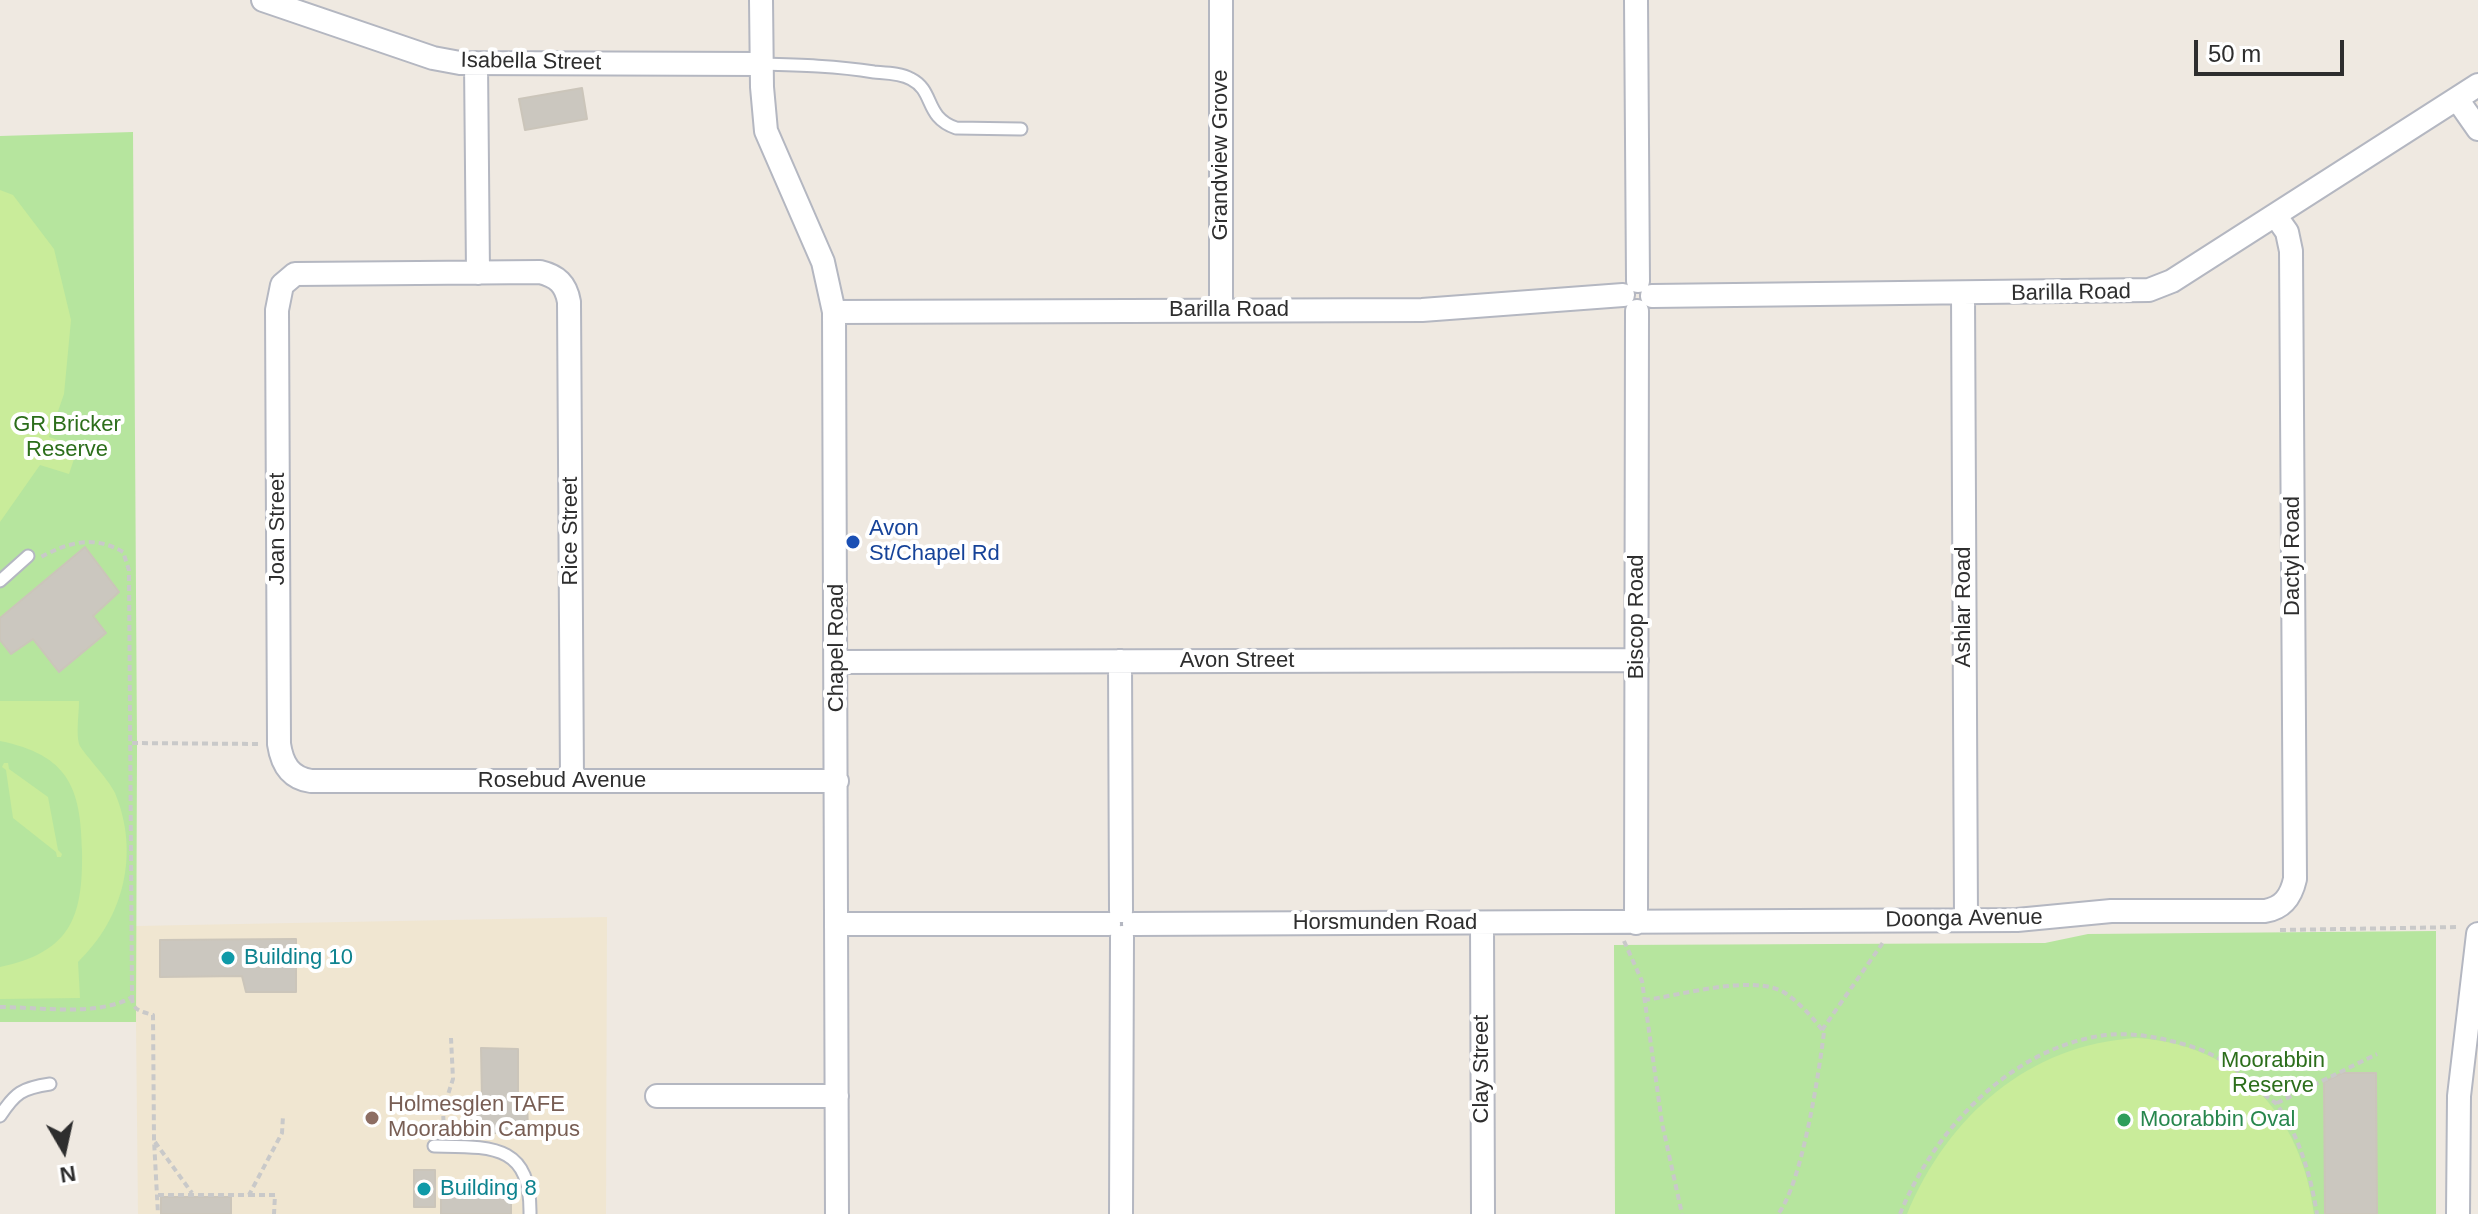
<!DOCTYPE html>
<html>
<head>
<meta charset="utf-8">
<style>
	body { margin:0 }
	#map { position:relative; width:2478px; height:1214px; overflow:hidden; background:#efe9e1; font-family:Arial,sans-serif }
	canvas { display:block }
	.north { position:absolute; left:24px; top:1110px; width:80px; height:80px; -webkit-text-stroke:6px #fff; paint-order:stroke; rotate:171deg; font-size:22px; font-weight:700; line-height:32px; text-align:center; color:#2e2e2e }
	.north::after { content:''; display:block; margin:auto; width:28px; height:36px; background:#2e2e2e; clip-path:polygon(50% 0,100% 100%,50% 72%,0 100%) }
	.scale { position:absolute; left:2194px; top:40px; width:150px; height:36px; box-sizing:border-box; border:4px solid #2e2e2e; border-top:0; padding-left:10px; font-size:24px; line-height:28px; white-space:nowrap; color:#2e2e2e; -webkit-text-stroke:6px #fff; paint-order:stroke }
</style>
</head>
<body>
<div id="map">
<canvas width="2478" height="1214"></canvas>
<div class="north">N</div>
<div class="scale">50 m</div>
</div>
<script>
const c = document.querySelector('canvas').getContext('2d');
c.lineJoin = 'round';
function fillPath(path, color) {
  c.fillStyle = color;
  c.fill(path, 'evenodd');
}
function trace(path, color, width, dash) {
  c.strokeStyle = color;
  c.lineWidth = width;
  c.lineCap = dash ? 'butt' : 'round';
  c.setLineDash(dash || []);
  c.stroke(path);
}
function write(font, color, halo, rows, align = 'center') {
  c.font = font + ' Arial,sans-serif';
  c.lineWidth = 8;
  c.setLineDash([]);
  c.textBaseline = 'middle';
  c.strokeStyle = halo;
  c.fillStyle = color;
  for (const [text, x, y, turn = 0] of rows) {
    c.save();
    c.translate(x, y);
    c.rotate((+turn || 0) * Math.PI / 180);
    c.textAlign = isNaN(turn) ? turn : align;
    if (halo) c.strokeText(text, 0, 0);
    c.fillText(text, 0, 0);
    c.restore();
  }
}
fillPath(new Path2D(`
	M607,917L606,1214H138L135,926Z`), '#f0e6d1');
fillPath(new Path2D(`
	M133,132L137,746L136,1022H0V136Z
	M2436,931V1214H1615L1614,945L2045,943L2088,934Z`), '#b6e59e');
fillPath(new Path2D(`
	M0,190L13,195L54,249L71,320L64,394L49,437L78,447L69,474L40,465L0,522Z
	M0,701H79C79,714 76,732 79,744C82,752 108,778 115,793C140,853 124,918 78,962L80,998L0,999V967C71,952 83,917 82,851C81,787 68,755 0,741Z
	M4,763H8L9,769L48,797L58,850L62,854L61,857H57L56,852L13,818L6,770L2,767Z
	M2137,1038C2238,1044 2302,1116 2314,1214H1907C1948,1116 2029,1044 2137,1038Z`), '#c9ec9a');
const building = new Path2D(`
	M582,88L587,119L525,130L519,99Z
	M85,547L119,592L93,616L106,633L59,672L33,639L11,654L0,640V618Z
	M296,939V992H246L242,976L160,977V940Z
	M481,1048L518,1049V1097H527L528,1132L465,1134L463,1098H482Z
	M2342,1073H2376L2377,1214H2325L2324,1082Z
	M414,1170H435V1207H414Z
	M511,1194V1214H441V1195Z
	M161,1197H231V1214H161Z`);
fillPath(building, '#cbc7bf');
trace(building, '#cbc5ba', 2);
const lane = new Path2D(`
	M761,64C799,65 837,66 874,72C886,73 901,73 911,79C935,91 924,117 956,128L1021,129
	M0,581L28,556
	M0,1116C15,1093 22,1088 50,1084
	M434,1146C491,1147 531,1143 530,1214`);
const street = new Path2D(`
	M263,0L433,58L460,63L761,64
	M761,0L762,87L766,131L823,262L834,312L837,1214
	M1221,0V310
	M1636,0L1638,281
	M476,63L478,273
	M2457,99L2478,129
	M1963,294L1966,920
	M1652,296L2149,290L2172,281L2478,85
	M834,312L1422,310L1623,295
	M1120,661L1121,911
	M837,662L1637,660
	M572,781L569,302C566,284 557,276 540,272L295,274L282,285L277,310L279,744C282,764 290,778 311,781H837
	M1482,923L1483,1214
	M1636,923L1637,311
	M837,924H1109
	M1134,924L2017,920L2111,911H2265C2283,908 2291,897 2295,879L2291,251L2287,232L2275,215
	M657,1096H837
	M1121,1214L1122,937
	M2458,1214L2459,1096L2478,934`);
trace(lane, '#b4b7c1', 15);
trace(street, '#b4b7c1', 26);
trace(new Path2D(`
	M132,743L258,744
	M2280,930L2460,927
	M1624,941L1642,981L1662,1123L1682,1214
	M132,997C132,1011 141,1011 153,1015L154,1140L158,1214
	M1644,1000C1680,996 1753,973 1785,993C1801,1004 1812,1017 1824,1032C1819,1073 1802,1184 1778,1214
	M0,1007C40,1007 98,1017 132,997L129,570L123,552C94,535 69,542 41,557
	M1822,1030L1884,941
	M2277,1103L2377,1054
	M444,1132L443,1110L453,1079L451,1038
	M155,1142L192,1193
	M158,1195H249L282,1133L283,1116
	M249,1195H275L274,1214
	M1900,1214C1934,1130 2011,1047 2106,1035C2135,1032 2162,1038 2190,1046C2221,1056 2242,1072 2265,1095C2269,1099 2275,1101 2278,1106C2300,1138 2311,1177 2317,1214`), '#c9c9c9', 4, [6, 4]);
trace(lane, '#fff', 11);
trace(street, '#fff', 22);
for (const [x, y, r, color] of [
	[853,542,8,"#1a4fb4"],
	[228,958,8,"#0f9aa8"],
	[372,1118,8,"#8d6e63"],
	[2124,1120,8,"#2e9e5b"],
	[424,1189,8,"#0f9aa8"]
]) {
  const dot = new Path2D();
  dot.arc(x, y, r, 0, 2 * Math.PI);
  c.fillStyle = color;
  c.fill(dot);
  trace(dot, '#fff', 3);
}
write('22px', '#2e2e2e', '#fff', [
	["Isabella Street",531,62,1],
	["Grandview Grove",1221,155,-90],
	["Barilla Road",2071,293,-1],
	["Barilla Road",1229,310],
	["Joan Street",278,529,-90],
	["Rice Street",571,531,-90],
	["Dactyl Road",2293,556,-90],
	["Ashlar Road",1964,607,-90],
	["Biscop Road",1637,617,-90],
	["Chapel Road",837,648,-90],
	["Avon Street",1237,661],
	["Rosebud Avenue",562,781],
	["Doonga Avenue",1964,919,-1],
	["Horsmunden Road",1385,923],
	["Clay Street",1482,1069,-90]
]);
write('22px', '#2c6e1b', '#fff', [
	["GR Bricker",67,425],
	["Reserve",67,450],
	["Moorabbin",2273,1061],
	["Reserve",2273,1086]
]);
write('22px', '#164399', '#fff', [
	["Avon",869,529],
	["St/Chapel Rd",869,554]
], 'left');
write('22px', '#0d838f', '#fff', [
	["Building 10",244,958],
	["Building 8",440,1189]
], 'left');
write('22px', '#785e54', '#fff', [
	["Holmesglen TAFE",388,1105],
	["Moorabbin Campus",388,1130]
], 'left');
write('22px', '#27864d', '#fff', [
	["Moorabbin Oval",2140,1120]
], 'left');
</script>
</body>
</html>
